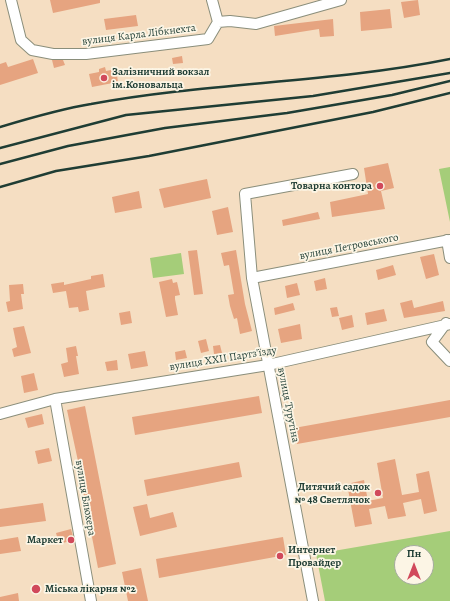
<!DOCTYPE html>
<html>
<head>
<meta charset="utf-8">
<style>
	body { margin:0 }
	#map { position:relative; width:450px; height:601px; overflow:hidden; background:#f5dec2; font-family:Alegreya,serif }
	canvas { display:block }
	.north { position:absolute; left:394px; top:545px; width:40px; height:40px; box-sizing:border-box; background:#fcf5e5; border:1px solid #a4ab9e; border-radius:50%; rotate:0deg; font-size:11px; font-weight:700; line-height:16px; text-align:center; color:#1f3d34 }
	.north::after { content:''; display:block; margin:auto; width:14px; height:18px; background:#d1495b; clip-path:polygon(50% 0,100% 100%,50% 72%,0 100%) }
</style>
</head>
<body>
<div id="map">
<canvas width="450" height="601"></canvas>
<div class="north">Пн</div>
</div>
<script>
const c = document.querySelector('canvas').getContext('2d');
c.lineJoin = 'round';
function fillPath(path, color) {
  c.fillStyle = color;
  c.fill(path, 'evenodd');
}
function trace(path, color, width, dash) {
  c.strokeStyle = color;
  c.lineWidth = width;
  c.lineCap = dash ? 'butt' : 'round';
  c.setLineDash(dash || []);
  c.stroke(path);
}
function write(font, color, halo, rows, align = 'center') {
  c.font = font + ' Alegreya,serif';
  c.lineWidth = 3.5;
  c.setLineDash([]);
  c.textBaseline = 'middle';
  c.strokeStyle = halo;
  c.fillStyle = color;
  for (const [text, x, y, turn = 0] of rows) {
    c.save();
    c.translate(x, y);
    c.rotate((+turn || 0) * Math.PI / 180);
    c.textAlign = isNaN(turn) ? turn : align;
    if (halo) c.strokeText(text, 0, 0);
    c.fillText(text, 0, 0);
    c.restore();
  }
}
fillPath(new Path2D(`
	M450,167V222L439,169Z
	M181,253L184,274L153,278L150,258Z
	M450,531V601H325L316,554ZM402,553H426V577H402Z`), '#a5cd79');
fillPath(new Path2D(`
	M50,0H100V3L53,13Z
	M418,0L420,15L404,18L401,2Z
	M390,9L392,28L361,31L360,12Z
	M136,15L138,26L106,30L104,19Z
	M333,19L334,36L320,37L319,29L275,36L274,26Z
	M182,56L183,63L173,64L172,58Z
	M33,59L38,73L0,85V64L6,62L8,67Z
	M52,60H63L65,65L54,68Z
	M105,67L106,71L116,69L118,82L92,87L89,74L99,72V69Z
	M388,163L394,188L381,191L385,209L332,217L330,202L368,194L364,168Z
	M207,179L211,198L164,208L159,189Z
	M139,191L142,208L115,213L112,197Z
	M228,207L233,232L217,235L212,211Z
	M318,212L320,219L283,226L282,220Z
	M197,250L203,294L194,295L188,251Z
	M236,250L245,304L252,331L240,334L237,318L234,319L230,306L228,295L234,294L229,265L224,266L221,253Z
	M434,254L439,275L426,279L420,257Z
	M393,265L396,275L378,280L376,270Z
	M103,274L105,287L86,291L89,310L79,312L78,307L69,308L66,291L53,293L51,284L64,282V285L91,279V276Z
	M325,278L327,289L316,291L314,281Z
	M172,279L173,283L177,282L180,295L175,296V299L178,315L166,317L159,282Z
	M297,283L300,295L287,298L285,286Z
	M23,284L24,294H21L23,309L8,312L6,302L10,301L9,285Z
	M412,300L414,308L443,301L445,311L404,318L400,303Z
	M293,303L295,310L275,315L274,308Z
	M337,307L339,316L332,317L330,308Z
	M384,309L387,321L367,325L365,313Z
	M130,311L132,323L121,325L119,313Z
	M352,315L354,327L342,330L339,318Z
	M300,324L302,339L281,343L278,329Z
	M24,326L31,353L14,357L12,349L17,347L13,328Z
	M206,339L209,351L201,353L198,341Z
	M220,345L222,353L214,354L213,346Z
	M76,346L78,356H76L79,374L64,377L61,364L68,362L66,348Z
	M185,350L187,358L176,360L175,352Z
	M145,351L148,366L131,369L128,354Z
	M117,360L118,370L107,371L105,362Z
	M34,373L38,390L24,393L21,376Z
	M259,396L262,413L135,435L132,417Z
	M450,400V417L297,444L294,428Z
	M85,406L116,564L98,568L80,475H81L67,410Z
	M42,414L44,424L28,428L25,418Z
	M49,448L52,461L38,464L35,451Z
	M395,459L402,495L419,492L416,474L429,471L437,511L424,514L421,499L403,503L406,516L388,519L385,506L369,509L372,524L355,527L347,484L364,480L368,501L383,498L377,463Z
	M239,462L242,477L147,496L144,480Z
	M43,503L46,521L0,527V509Z
	M147,504L150,518L173,512L177,527L140,536L133,507Z
	M71,529L74,540L59,544L56,533Z
	M18,537L21,551L0,554V540Z
	M283,537L286,555L159,578L156,559Z
	M141,568L148,601H128L122,572Z
	M18,593L19,601H0V597Z`), '#e6a480');
const street = new Path2D(`
	M11,0L21,40L32,50L53,54H86L208,39L218,22L230,21L256,24L341,0
	M212,0L218,22
	M447,240L450,258
	M252,278L450,240
	M446,323L432,342L450,361
	M55,399L91,601
	M0,414L55,399L268,365L450,324
	M313,601L252,278L245,194L353,174`);
trace(street, '#8a8e7b', 12);
trace(street, '#fff', 10);
trace(new Path2D(`
	M0,127C30,118 60,109 91,104C210,82 332,83 450,59
	M0,148L126,115L313,96L450,73
	M0,164L68,146L165,128L287,113L392,95L450,81
	M0,187L56,171L149,156L373,112L450,93`), '#1f3d34', 2.5);
for (const [x, y, r, color] of [
	[104,78,4,"#d1495b"],
	[380,186,4,"#d1495b"],
	[378,493,4,"#d1495b"],
	[71,540,4,"#d1495b"],
	[280,556,4,"#d1495b"],
	[36,589,5,"#d1495b"]
]) {
  const dot = new Path2D();
  dot.arc(x, y, r, 0, 2 * Math.PI);
  c.fillStyle = color;
  c.fill(dot);
  trace(dot, '#fcf5e5', 1.5);
}
write('11px', '#1f3d34', '#fcf5e5', [
	["вулиця Карла Лібкнехта",139,35,-7],
	["вулиця Петровського",349,247,-11],
	["вулиця XXII Партз'їзду",223,359,-9],
	["вулиця Турутіна",288,405,79],
	["вулиця Блюхера",85,498,80]
]);
write('bold 11px', '#1f3d34', '#fcf5e5', [
	["Залізничний вокзал",112,72],
	["ім.Коновальца",112,85],
	["Товарна контора",372,186,"right"],
	["Дитячий садок",370,487,"right"],
	["№ 48 Светлячок",370,500,"right"],
	["Маркет",63,540,"right"],
	["Интернет",288,550],
	["Провайдер",288,563],
	["Міська лікарня №2",45,589]
], 'left');
</script>
</body>
</html>
